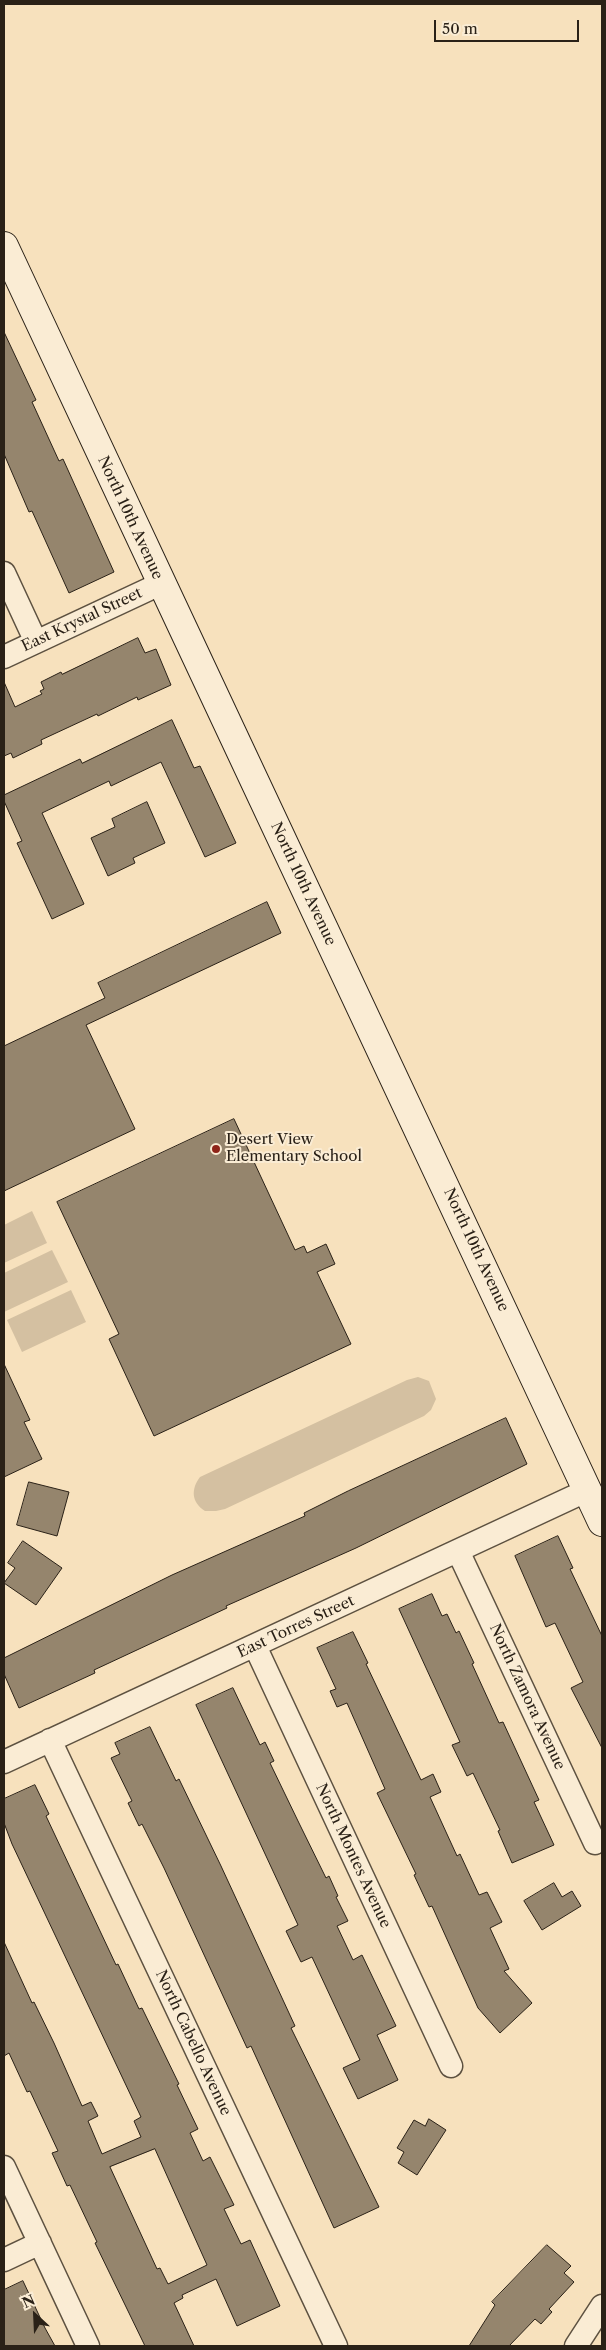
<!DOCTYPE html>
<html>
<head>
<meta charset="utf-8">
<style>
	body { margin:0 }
	#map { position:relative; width:606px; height:2350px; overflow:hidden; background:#f7e1bd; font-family:"Libre Caslon Text",serif }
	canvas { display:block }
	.frame { position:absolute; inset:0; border:5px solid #2a2117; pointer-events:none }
	.north { position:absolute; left:10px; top:2290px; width:50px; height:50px; -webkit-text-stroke:4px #faecd4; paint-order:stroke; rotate:335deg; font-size:14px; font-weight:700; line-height:20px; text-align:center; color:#2a2117 }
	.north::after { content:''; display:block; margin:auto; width:18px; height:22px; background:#2a2117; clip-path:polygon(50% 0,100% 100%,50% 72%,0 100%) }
	.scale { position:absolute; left:434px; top:20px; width:145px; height:22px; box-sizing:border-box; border:2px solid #2a2117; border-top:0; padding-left:6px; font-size:15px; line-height:18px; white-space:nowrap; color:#2a2117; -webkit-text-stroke:4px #faecd4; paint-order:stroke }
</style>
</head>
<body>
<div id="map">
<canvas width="606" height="2350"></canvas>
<div class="frame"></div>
<div class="north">N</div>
<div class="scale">50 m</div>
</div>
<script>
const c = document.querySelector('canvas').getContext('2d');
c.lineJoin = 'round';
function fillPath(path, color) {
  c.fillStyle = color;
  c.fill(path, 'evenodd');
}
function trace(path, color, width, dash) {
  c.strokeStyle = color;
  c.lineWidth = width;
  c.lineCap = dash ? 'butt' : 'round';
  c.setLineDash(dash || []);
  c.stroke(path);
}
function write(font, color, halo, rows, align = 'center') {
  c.font = font + ' "Libre Caslon Text",serif';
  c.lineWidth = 4;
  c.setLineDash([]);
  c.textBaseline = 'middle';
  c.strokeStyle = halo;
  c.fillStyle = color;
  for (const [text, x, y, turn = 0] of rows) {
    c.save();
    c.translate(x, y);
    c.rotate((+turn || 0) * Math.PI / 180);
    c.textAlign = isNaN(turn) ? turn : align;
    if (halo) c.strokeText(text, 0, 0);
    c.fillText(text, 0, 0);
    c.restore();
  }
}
fillPath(new Path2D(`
	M32,1211L47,1243L4,1263V1225Z
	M52,1250L68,1282L4,1312V1273Z
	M71,1290L86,1322L22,1352L7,1320Z
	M418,1377L429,1381L436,1399L431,1410L424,1416L225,1509L216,1511H205C191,1502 191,1489 200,1477L407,1380Z`), '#d4c0a1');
const building = new Path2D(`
	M4,332L36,400L32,402L59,461L63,459L114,572L69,593L32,511L29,512L4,454Z
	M138,638L145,653L156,649L171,685L138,700L137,697L98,716L97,714L41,740L42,744L13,758L11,753L4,756V682L15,707L42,694L40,691L44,689L41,682L61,672L62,674Z
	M172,720L194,768L200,766L236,843L205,857L161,762L111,786L109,781L42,813L84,904L52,919L17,843L22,841L4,801V795L80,759L82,763Z
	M147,802L165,843L133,858L135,863L108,876L91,838L115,827L112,819Z
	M267,902L281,933L86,1025L135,1129L4,1191V1046L105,998L98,983Z
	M234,1119L295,1250L304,1246L307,1253L326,1244L335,1264L317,1272L351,1344L154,1436L109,1339L119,1334L57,1202Z
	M4,1364L30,1420L24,1422L42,1459L4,1477Z
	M506,1418L527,1464L356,1548L226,1606L227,1608L94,1670L95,1673L19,1708L4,1674V1658L172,1575L305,1516L304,1513L348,1491Z
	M29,1482L69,1492L57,1536L17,1525Z
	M558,1536L573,1568L570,1569L602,1636V1748L571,1688L583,1682L555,1623L546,1627L515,1556Z
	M23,1541L62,1568L36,1605L4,1583L15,1568L8,1563Z
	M432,1594L442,1616L447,1614L456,1633L459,1631L474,1663L472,1664L499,1723L503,1722L539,1800L534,1802L554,1845L512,1863L498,1831L500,1830L473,1773L467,1776L452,1745L460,1742L399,1609Z
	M353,1632L368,1663L366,1664L421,1780L433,1774L441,1792L430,1797L457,1856L460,1854L479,1895L487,1892L502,1922L490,1928L509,1969L504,1971L532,2003L500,2033L478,2008L432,1906L429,1907L414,1875L416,1874L377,1793L385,1789L347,1703L337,1707L330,1691L336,1689L317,1648Z
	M233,1688L260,1745L265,1742L274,1761L270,1763L298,1821L326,1878L329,1876L338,1896L336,1897L348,1921L337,1926L353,1960L362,1955L396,2026L377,2035L398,2080L358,2099L343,2068L360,2060L312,1957L301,1962L286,1931L298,1925L196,1705Z
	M150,1727L176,1781L179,1779L221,1866L295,2026L291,2028L379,2207L334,2228L251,2046L247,2048L164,1868L142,1824L139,1826L128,1803L132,1801L111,1758L120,1754L115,1743Z
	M35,1785L49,1814L46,1816L116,1965L118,1964L139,2009L142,2008L179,2084L177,2085L198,2129L190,2133L203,2161L210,2157L234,2205L224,2209L241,2244L250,2240L280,2306L237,2326L216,2279L182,2295L183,2298L174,2303L194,2346H145L95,2243L97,2242L70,2185L67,2186L52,2153L58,2151L30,2091L27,2092L9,2053L4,2056V1942L32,2003L34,2002L54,2043L82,2106L91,2102L98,2116L88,2121L102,2154L141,2137L134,2121L141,2117L12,1844L4,1823V1799ZM155,2149L207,2265L168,2284L160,2268L157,2269L110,2167Z
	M554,1883L562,1897L572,1891L581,1906L542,1930L524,1901Z
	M429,2119L446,2130L417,2175L398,2163L404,2152L397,2148L414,2120L425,2126Z
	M547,2245L571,2266L564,2273L574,2282L549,2309L552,2312L541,2324L535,2319L509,2346H469L495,2305L492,2302Z
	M23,2281L45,2328L55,2346H4V2290Z`);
fillPath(building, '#95856d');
trace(building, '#2a2117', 1);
const minor = new Path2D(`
	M4,573L36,642
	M4,657L160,584
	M458,1551L595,1843
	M255,1646L451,2066
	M50,1740L336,2346
	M4,1762L588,1490
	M4,2167L88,2346
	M4,2260L40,2243
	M576,2346L602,2306`);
const secondary = new Path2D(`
	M4,246C202,672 405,1096 602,1522`);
trace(minor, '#5d5140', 25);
trace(secondary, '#2a2117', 30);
trace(minor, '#faecd4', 22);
trace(secondary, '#faecd4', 28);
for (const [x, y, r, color] of [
	[216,1149,5,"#8f2418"]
]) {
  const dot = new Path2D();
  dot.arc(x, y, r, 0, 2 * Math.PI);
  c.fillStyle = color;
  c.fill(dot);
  trace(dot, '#faecd4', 2);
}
write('15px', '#2a2117', '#faecd4', [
	["North 10th Avenue",130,518,65],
	["East Krystal Street",82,620,-25],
	["North 10th Avenue",303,884,65],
	["North 10th Avenue",476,1250,65],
	["East Torres Street",296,1627,-25],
	["North Zamora Avenue",527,1697,65],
	["North Montes Avenue",353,1856,65],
	["North Cabello Avenue",193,2043,65]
]);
write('15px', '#2a2117', '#faecd4', [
	["Desert View",226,1140],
	["Elementary School",226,1157]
], 'left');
</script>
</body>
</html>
